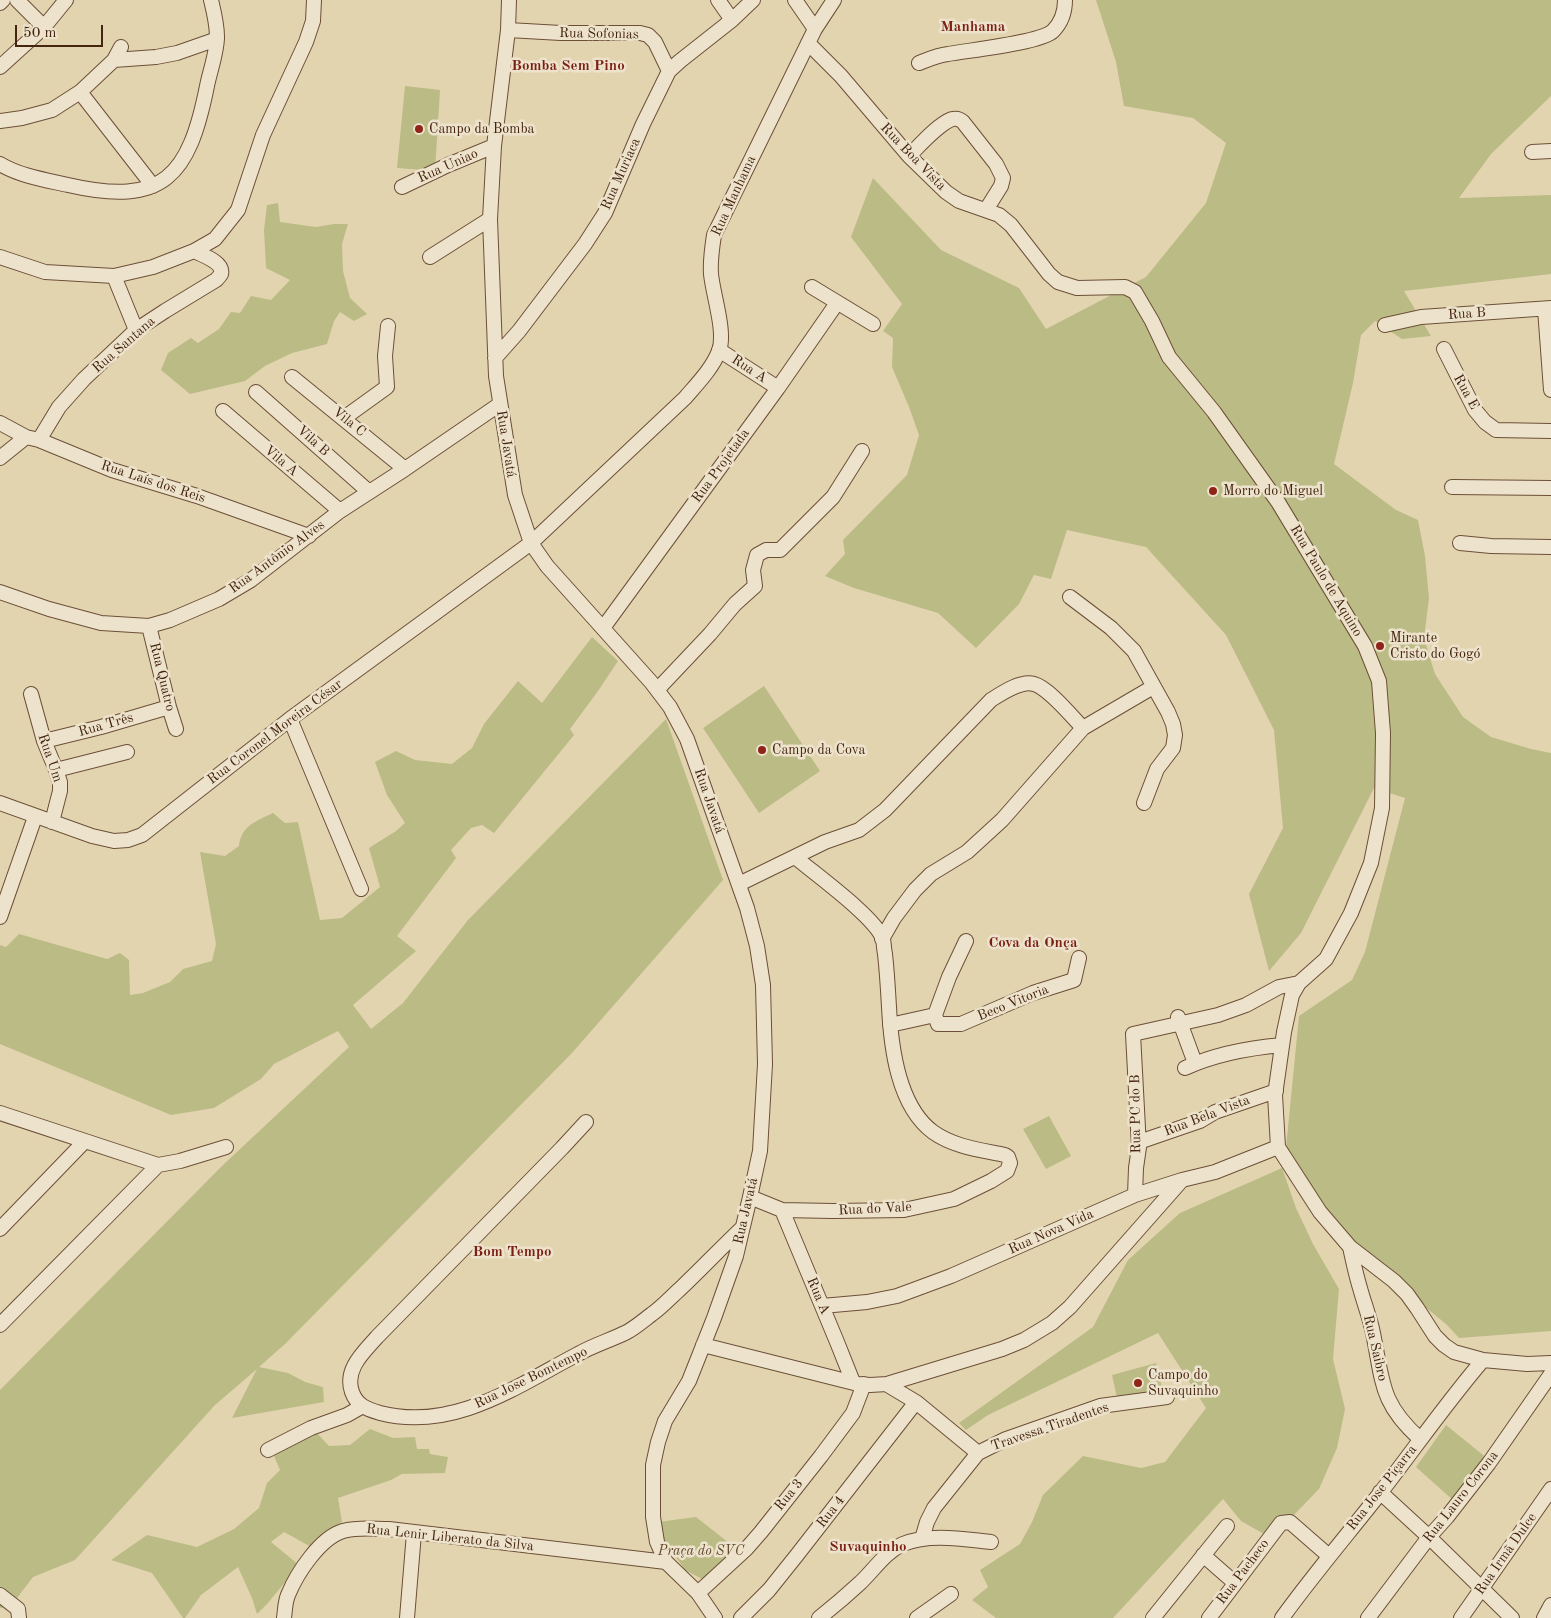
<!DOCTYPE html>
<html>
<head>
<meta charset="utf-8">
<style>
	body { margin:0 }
	#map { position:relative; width:1551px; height:1618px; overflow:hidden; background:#e3d4b0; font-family:"Old Standard TT",serif }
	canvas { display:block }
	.scale { position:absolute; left:15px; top:25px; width:88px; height:22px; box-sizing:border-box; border:2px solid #44230f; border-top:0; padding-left:6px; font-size:15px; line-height:18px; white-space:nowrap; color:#44230f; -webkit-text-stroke:4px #ede3cc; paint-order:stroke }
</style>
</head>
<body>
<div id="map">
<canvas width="1551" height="1618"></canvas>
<div class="scale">50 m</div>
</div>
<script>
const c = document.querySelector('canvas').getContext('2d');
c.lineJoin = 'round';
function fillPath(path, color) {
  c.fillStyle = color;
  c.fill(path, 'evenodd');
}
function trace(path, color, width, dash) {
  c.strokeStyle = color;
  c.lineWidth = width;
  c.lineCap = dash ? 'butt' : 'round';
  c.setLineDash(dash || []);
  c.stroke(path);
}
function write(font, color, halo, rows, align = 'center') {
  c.font = font + ' "Old Standard TT",serif';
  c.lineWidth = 5;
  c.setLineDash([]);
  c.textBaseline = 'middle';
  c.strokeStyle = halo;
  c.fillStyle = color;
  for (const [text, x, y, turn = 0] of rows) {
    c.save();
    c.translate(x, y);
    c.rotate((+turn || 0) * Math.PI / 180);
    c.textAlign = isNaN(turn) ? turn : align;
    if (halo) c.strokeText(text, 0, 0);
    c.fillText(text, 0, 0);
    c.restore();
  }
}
fillPath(new Path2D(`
	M1096,0H1551V96L1491,154L1459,198L1551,195V274L1404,291L1431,336L1402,339L1375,321L1361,335L1353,383L1334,464L1396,510L1418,520L1425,556L1429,598L1424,638L1435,674L1463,717L1491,737L1531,749L1551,753V1331L1459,1338L1446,1324L1362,1256L1285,1158L1299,1016L1352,980L1365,952L1405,798L1374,788L1301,933L1269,971L1249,894L1283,828L1274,730L1226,635L1146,547L1067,530L1051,579L1034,575L1019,604L976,648L938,613L854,588L825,576L845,554L843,540L907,475L919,435L909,407L892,367L893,338L883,331L902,304L851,237L873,178L941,250L1019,288L1046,329L1146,277L1206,203L1226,143L1193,118L1124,106L1116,62Z
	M405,86L440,90L435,171L397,168Z
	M278,203L280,222L316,227L334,224H348L342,244L343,271L350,298L367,314L354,321L340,312L334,321L327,344L292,353L265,366L245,381L190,394L161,370L168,353L191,338L198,343L219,329L231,312L240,313L251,296L271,300L290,280L266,268L264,230L267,205Z
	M592,637L618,661L598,691L570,729L574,735L494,833L482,825L471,828L451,850L456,858L397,936L416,951L353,1005L371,1029L403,1003L468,920L666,719L723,880L572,1053L285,1344L259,1367L288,1373L305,1382L323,1387L324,1402L232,1418L257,1369L215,1405L75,1560L33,1577L11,1606L0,1608V1390L223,1165L349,1047L338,1031L274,1064L261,1079L214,1108L171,1115L0,1044V945L6,947L19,934L107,959L120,953L129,960L130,995L143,993L170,982L183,969L212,961L216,944L200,852L225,856L239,846C241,826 256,821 273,813L285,823L298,822L320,920L342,918L380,887L369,848L396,831L405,823L387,795L375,762L396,751L415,760L452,764L472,748L484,724L518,681L542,703Z
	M764,686L820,771L759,813L703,728Z
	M1049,1116L1071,1156L1046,1169L1023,1129Z
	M1282,1168L1296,1208L1313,1244L1339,1289L1333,1359L1345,1409L1337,1448L1319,1489L1290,1519L1264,1534L1241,1521L1223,1499L1113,1618H996L972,1600L988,1587L980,1570L1020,1544L1032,1522L1043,1495L1083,1456L1141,1468L1165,1462L1206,1408L1158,1333L988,1415L966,1430L959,1423L1093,1327L1128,1260L1180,1213Z
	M1156,1363L1163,1392L1118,1402L1112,1375Z
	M1446,1425L1488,1459L1455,1502L1416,1467Z
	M370,1429L393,1438L415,1437L417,1449H429L430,1454L448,1457L445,1473L402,1474L391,1480L338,1498L342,1522L329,1530L313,1548L284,1532L271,1542L299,1565L268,1603L257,1614L252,1598L238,1567L201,1595L185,1618H183L152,1573L111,1560L147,1535L197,1547L234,1529L259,1508L267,1483L280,1470L274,1456L315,1431L329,1446L350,1445Z
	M696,1517L738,1550L706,1581L685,1570L661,1536L658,1522Z`), '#bbbb86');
const minor = new Path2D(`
	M17,0L44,27
	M509,0L508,30L494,146L490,219L496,376L515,495L531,543L547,566L651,682L670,707L687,739L747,908L757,946L763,985L765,1064L760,1151L750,1197L736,1256L714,1318L689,1381L665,1421L658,1442L653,1465V1517L657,1542L666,1562L698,1593L715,1618
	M718,0L732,20
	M795,0L815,29
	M0,3L3,0
	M508,30L561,33H640L648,35L655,42L669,71
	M808,43L841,76L909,156L946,192L959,201L999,215L1011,225L1049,274L1058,282L1077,288L1125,287L1135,292L1152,321L1169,357L1214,412L1278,502L1365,646L1379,681L1383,733L1382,808L1371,863L1351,913L1326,959L1299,983L1292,995L1284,1032L1275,1095L1278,1147L1320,1212L1350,1247L1394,1281L1407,1294L1417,1308L1435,1336L1444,1345L1454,1352L1483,1360L1527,1364L1551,1363
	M114,60L156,57L177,53L217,39
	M919,63C929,59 938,55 948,54C970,50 1040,43 1053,31C1062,22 1065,12 1065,0
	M0,67L44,27L66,0
	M80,92L153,186
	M0,121L22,118L52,110L80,92L114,60L121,47
	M1532,152L1551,151
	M909,156C920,145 937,125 952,119C957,118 960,119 963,122L996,164L1003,178L1001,186L986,210
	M0,164C20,176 46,180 68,185C164,207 189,176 207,86C210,71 217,52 217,37C217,25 214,12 211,0
	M402,187L448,165L494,146
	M0,257L45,272L114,276L153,267L194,251L215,239L238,210L263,135L306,42L313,21L314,0
	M430,257L490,219
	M114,276L136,330
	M812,287L873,324
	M1545,309L1551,390
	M1385,325L1421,317L1551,308
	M1444,349L1475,410L1485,422L1496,430L1551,431
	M719,350L778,388
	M495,358L519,331L585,244L605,213L643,124L669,71L680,61L732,20L753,0
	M292,377L405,469
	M256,392L368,491
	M223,411L340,511
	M344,418L387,387L385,356L388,326
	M0,423L26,437L39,440L112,470L197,496L309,536
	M39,440L59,407L84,379L136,330L165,311L216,280C218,278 220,276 221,274C224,262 202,255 194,251
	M0,458L26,437
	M1452,487L1551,488
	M1460,543L1491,546L1551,547
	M0,592L49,609L101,623L149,626L170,620L219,599L251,580L340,511L405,469L500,404
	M1070,597L1111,628L1134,651L1168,712L1173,724L1175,735L1173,748L1157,769L1144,803
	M149,626L169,707L176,729
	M603,628L778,388L837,303
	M657,690L710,634L735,604L755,586L753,570L757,555L766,550H780L833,497L862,451
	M31,694L44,741L56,770L60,782V791L52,822
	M290,719L361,889
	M44,741L101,727L169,707
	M56,770L127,752
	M0,803L92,836L114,841L128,840L142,835L290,719L531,543L685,398C697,384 712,369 719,351C726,332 713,295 711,274C710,261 712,248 714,235L815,29L834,0
	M739,884L825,842L859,830L885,810L991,700C1002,693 1021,680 1034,684C1049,688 1072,717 1083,728
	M0,917L35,817
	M882,939L894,918L915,890L931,874L967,852L1002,820L1083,728L1153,687
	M935,1015L938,1024H961L1033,993L1074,980L1079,958
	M1178,1017L1195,1063
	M890,1025L935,1015L949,977L966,941
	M1185,1068C1215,1054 1249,1048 1282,1045
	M0,1113L158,1165L180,1161L226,1147
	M586,1122L562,1148L377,1337C364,1352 344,1369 352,1392C357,1406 367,1409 380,1413C453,1432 517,1386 578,1354C594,1345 611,1340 627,1332C636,1327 644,1320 652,1314C662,1307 671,1297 680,1289C701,1269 721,1248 742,1228
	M1139,1142L1200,1121L1215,1112L1276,1091
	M1135,1195L1136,1168L1139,1147L1133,1034L1218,1015L1246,1005L1279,987L1299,983
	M750,1197L782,1210L833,1211L904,1210L954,1199L991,1181L1007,1171L1010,1163L1008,1157L1005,1155C981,1150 954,1147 933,1132C898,1106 891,1048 889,1007C888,989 887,972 885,954C884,950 884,944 883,939C875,917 815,874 795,857
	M782,1210L837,1342L853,1382
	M0,1229L85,1141
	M1350,1247C1353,1261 1356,1275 1360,1288C1364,1303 1370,1318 1373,1333C1383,1382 1380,1403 1420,1439
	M822,1306L867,1302L897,1296L951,1276L1135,1195L1182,1180L1215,1172L1278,1147
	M0,1325L158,1165
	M703,1345L858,1384L870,1385L887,1384L1002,1349L1024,1340L1052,1323L1070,1307L1182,1180
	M886,1384L916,1402L978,1453
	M268,1450L311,1428L347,1415L361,1407
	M1380,1492L1429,1537L1512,1618
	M922,1539L927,1522L934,1508L978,1453L1006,1439L1100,1406L1167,1397
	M1203,1555L1235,1583
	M698,1593L747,1548L761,1532L821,1456L853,1413L864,1384
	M0,1595L18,1609L19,1618
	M284,1618C285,1611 285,1602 288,1595C297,1573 320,1538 343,1531C358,1527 374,1529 389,1529L666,1562
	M407,1618L414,1533
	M741,1618L769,1590L797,1555L916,1402
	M819,1618C833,1607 847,1595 860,1583C874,1570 885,1552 903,1544C929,1533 963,1539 991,1542
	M917,1618L951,1594
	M1153,1618L1227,1526
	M1209,1618L1281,1523L1290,1522L1329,1556
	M1282,1618C1313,1575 1348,1534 1381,1492C1415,1448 1447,1402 1483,1360
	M1368,1618L1429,1537L1447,1517L1489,1463L1551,1374
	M1461,1618L1551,1489
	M1544,1618L1551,1605`);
trace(minor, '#6c4f37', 16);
trace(minor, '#ede3cc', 14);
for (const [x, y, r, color] of [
	[419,129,5,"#8f2418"],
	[1213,491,5,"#8f2418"],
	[1380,646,5,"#8f2418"],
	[762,750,5,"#8f2418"],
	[1138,1383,5,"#8f2418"]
]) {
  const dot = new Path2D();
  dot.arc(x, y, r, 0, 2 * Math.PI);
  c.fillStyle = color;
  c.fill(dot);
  trace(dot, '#ede3cc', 2);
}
write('14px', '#44230f', '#ede3cc', [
	["Rua Sofonias",599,34,1],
	["Rua Boa Vista",913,157,46],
	["Rua Uniao",448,166,-24],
	["Rua Muriaca",621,174,-66],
	["Rua Manhama",734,196,-65],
	["Rua B",1467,314,-4],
	["Rua Santana",124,345,-41],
	["Rua A",749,369,33],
	["Rua E",1466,392,61],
	["Vila C",349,422,39],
	["Vila B",313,441,42],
	["Rua Javatá",506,444,81],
	["Vila A",281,461,40],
	["Rua Projetada",721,466,-54],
	["Rua Laís dos Reis",153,482,18],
	["Rua Antônio Alves",277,557,-36],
	["Rua Paulo de Aquino",1326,581,59],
	["Rua Quatro",162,677,76],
	["Rua Três",106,725,-16],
	["Rua Coronel Moreira César",275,732,-37],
	["Rua Um",50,758,71],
	["Rua Javatá",709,801,71],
	["Beco Vitoria",1013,1003,-22],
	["Rua PC do B",1136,1114,-91],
	["Rua Bela Vista",1207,1116,-21],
	["Rua do Vale",875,1209,-3],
	["Rua Javatá",746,1211,-77],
	["Rua Nova Vida",1051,1232,-24],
	["Rua A",818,1296,67],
	["Rua Saibro",1375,1348,77],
	["Rua Jose Bomtempo",531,1378,-26],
	["Travessa Tiradentes",1050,1427,-19],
	["Rua Jose Piçarra",1382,1488,-52],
	["Rua 3",789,1495,-51],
	["Rua Lauro Corona",1461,1497,-52],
	["Rua 4",831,1512,-52],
	["Rua Lenir Liberato da Silva",450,1538,6],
	["Rua Irmã Dulce",1506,1554,-55],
	["Rua Pacheco",1243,1572,-53]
]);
write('14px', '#44230f', '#ede3cc', [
	["Campo da Bomba",429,129],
	["Morro do Miguel",1223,491],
	["Mirante",1390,638],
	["Cristo do Gogó",1390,654],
	["Campo da Cova",772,750],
	["Campo do",1148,1375],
	["Suvaquinho",1148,1391]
], 'left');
write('italic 14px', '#62492d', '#ede3cc', [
	["Praça do SVC",701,1551]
]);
write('bold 15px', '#7a1f14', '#ede3cc', [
	["Manhama",973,27],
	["Bomba Sem Pino",568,66],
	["Cova da Onça",1033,943],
	["Bom Tempo",512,1252],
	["Suvaquinho",868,1547]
]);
</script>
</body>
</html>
